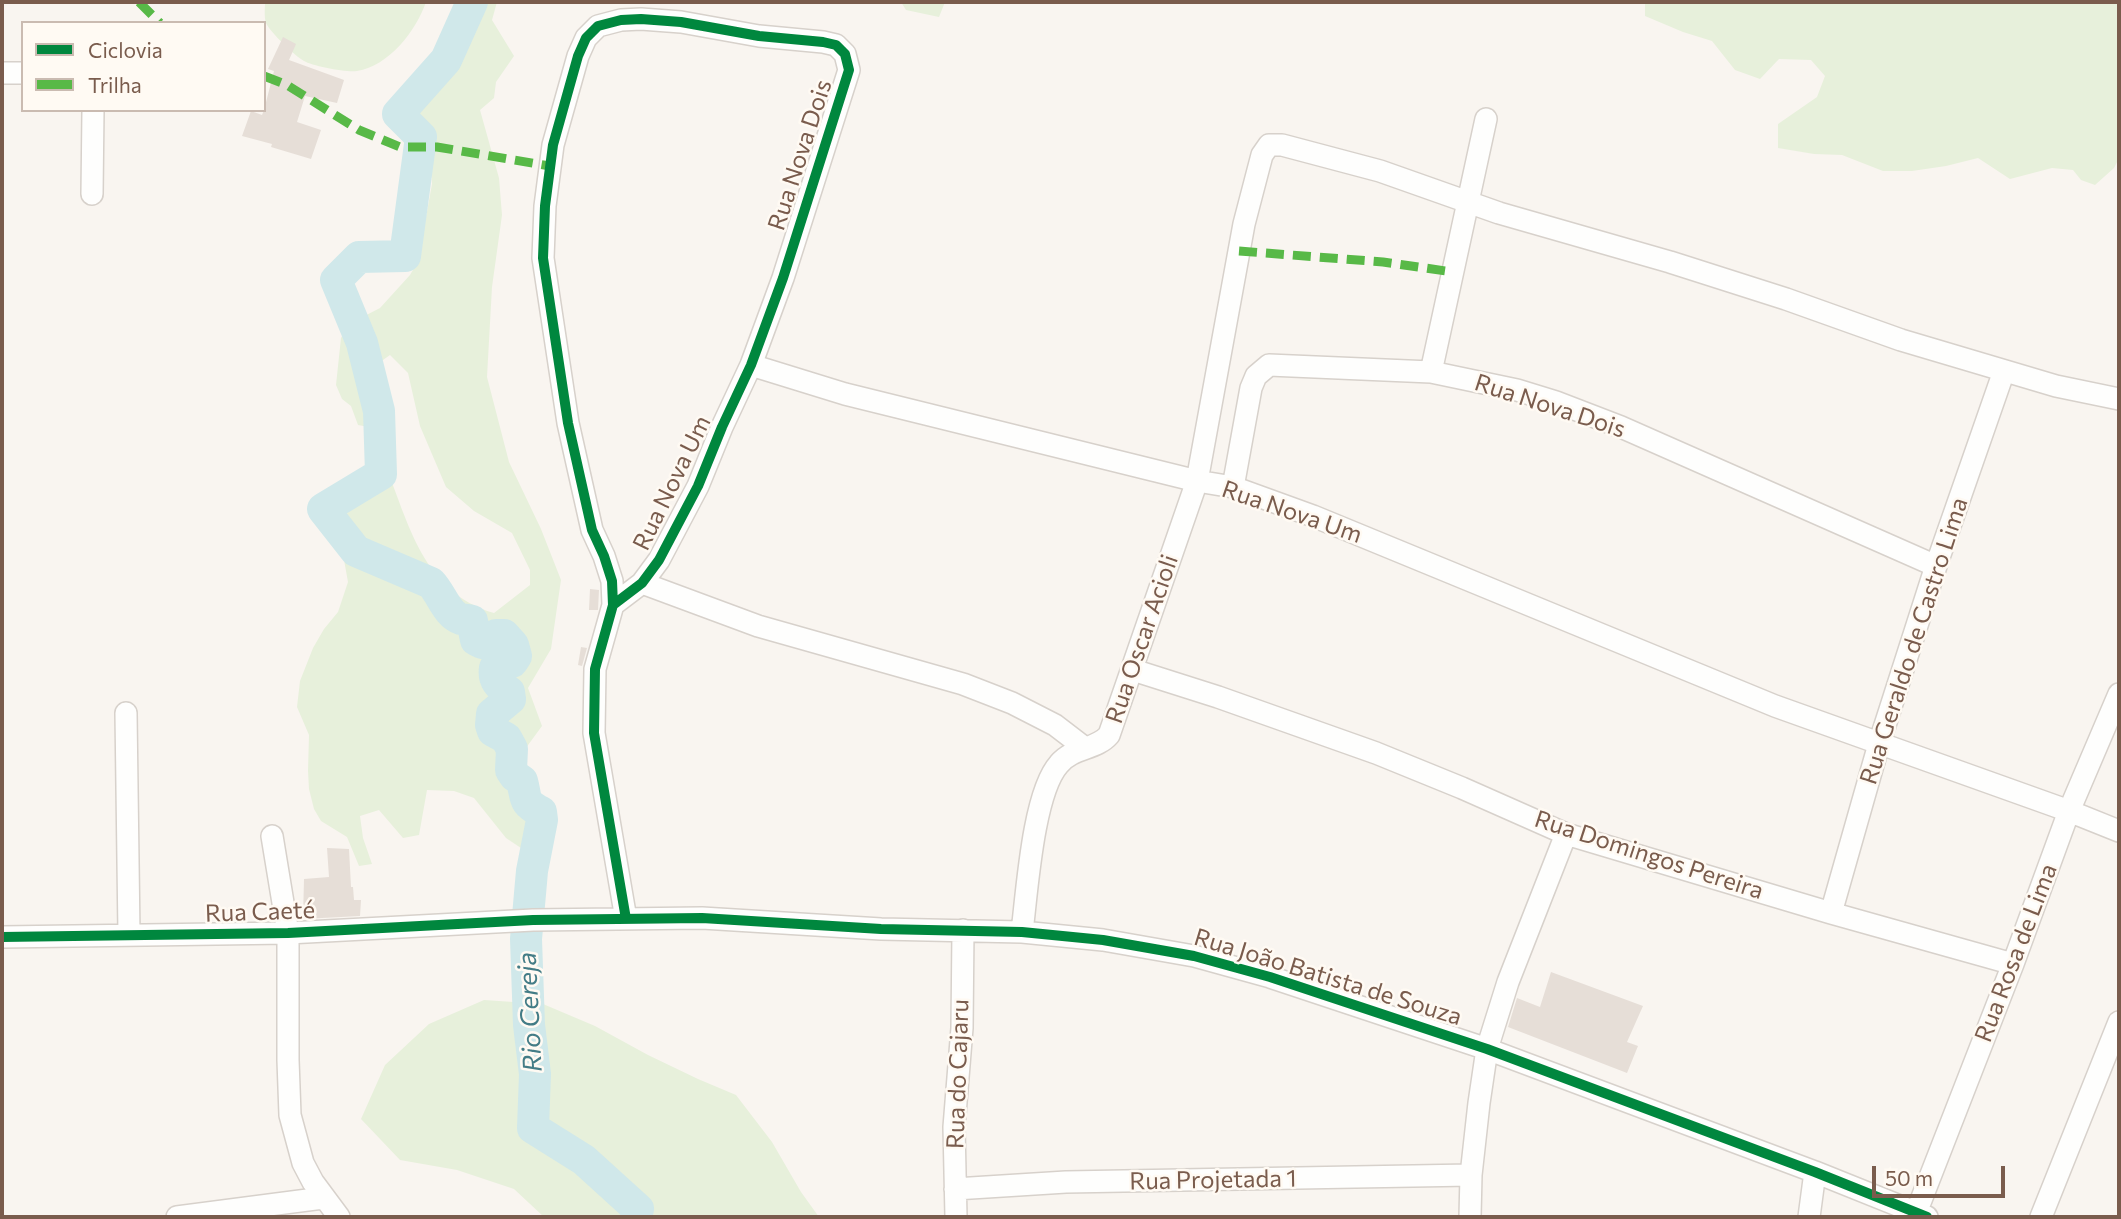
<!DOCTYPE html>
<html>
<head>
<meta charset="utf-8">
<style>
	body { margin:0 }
	#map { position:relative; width:2121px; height:1219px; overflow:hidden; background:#f9f5f0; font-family:Commissioner,sans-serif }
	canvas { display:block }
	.frame { position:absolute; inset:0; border:4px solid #7a5c4d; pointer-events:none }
	.legend { position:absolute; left:21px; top:21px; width:245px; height:91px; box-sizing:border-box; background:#fffaf3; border:2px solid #cabbb1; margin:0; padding:9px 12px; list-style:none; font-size:21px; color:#7a5c4d }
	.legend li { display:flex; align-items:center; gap:14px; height:35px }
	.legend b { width:35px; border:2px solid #cabbb1 }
	.scale { position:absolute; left:1872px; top:1166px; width:133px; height:32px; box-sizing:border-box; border:4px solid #7a5c4d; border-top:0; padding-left:9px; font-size:21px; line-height:24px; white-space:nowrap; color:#7a5c4d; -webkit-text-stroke:5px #fffaf3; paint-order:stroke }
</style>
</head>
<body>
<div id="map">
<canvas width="2121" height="1219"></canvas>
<div class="frame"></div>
<ul class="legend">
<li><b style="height:9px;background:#00873e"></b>Ciclovia</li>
<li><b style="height:9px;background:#58b947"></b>Trilha</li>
</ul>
<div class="scale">50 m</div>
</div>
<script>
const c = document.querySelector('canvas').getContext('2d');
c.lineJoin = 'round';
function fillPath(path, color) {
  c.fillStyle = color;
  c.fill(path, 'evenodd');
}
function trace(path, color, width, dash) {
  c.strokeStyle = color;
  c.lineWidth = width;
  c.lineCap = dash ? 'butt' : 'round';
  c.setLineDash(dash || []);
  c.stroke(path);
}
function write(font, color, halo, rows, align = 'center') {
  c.font = font + ' Commissioner,sans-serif';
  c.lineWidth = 5;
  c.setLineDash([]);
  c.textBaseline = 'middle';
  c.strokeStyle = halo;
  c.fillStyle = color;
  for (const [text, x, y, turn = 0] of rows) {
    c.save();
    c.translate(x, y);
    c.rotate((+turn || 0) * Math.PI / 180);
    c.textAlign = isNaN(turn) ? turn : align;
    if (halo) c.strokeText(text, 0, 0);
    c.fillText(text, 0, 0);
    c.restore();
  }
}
fillPath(new Path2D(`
	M265,2H426C416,31 389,66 357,71C348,73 312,66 304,61C295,56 270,32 266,23C264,17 265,8 265,2Z
	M475,2H497L492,20L514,56L496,82L494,98L480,110L499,178L502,215L492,287L487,377L509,462L541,529L561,580L551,649L528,688L542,726L520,756L528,788L550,819L538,871L529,880L519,865L521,848L506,838L474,798L454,791L427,790L419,835L403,838L379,810L360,816L363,838L372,864L359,866L347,837L321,821L314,809L309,789L308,771L309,735L297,707L300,681L313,648L324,629L338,612L348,582L333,499L339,484L361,469L384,462C409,523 422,592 494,613L530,585V570L512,533L474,511L446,487L420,426L408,373L390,355L376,365L377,404L369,427L358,425L351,406L342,399L336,385L341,338L349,324L380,308L410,275L418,261L432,184L430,155L410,102L419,73Z
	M901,2H945L939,17L906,10Z
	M1645,2H2119V158L2114,168L2095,185L2081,180L2073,170L2052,168L2010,179L1978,158L1946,166L1912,171H1883L1842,155L1814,154L1778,148V124L1817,97L1825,76L1811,60L1779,59L1760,79L1735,70L1712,41L1683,32L1645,16Z
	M484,1000L543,1004L595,1026L648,1055L698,1079L736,1095L772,1142L801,1192L819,1217H544L514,1189L457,1170L400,1160L361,1119L385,1065L429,1024Z`), '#e7f0db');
trace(new Path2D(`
	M472,2L446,60L398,114L421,137L405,256L359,257L336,280L362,343L379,411L381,474L323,509L356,551L431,583C441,593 447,615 461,619C465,620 469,620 472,621L476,640L482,643L496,635H504L513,645L516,656L512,662L495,668C493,680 499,686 509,692L510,699L492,714L491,725L493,731L506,738L512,749L511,770L515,776L522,781C527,799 522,802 541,812L542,820L532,871L526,939L529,1025L535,1074L533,1128L584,1160L638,1209L636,1217`), '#d0e8ea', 32);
fillPath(new Path2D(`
	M283,37L296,44L289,60L344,80L337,103L305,96L297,122L321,130L311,159L271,147L272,144L242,136L251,111L262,115L264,110L274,71L268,69Z
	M590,589L599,590L598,610H589Z
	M581,647L587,648L582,666L578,665Z
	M327,848L349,849L351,887H353L354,900H361L360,916L303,919L304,879L329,877Z
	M1551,972L1643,1006L1627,1042L1638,1046L1627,1073L1508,1027L1517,998L1540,1007Z`), '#e6ded7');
const minor = new Path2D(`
	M2,73H23
	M92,194L93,110
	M751,365L845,394L1197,481L1233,487L1313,516L1775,706L2069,811L2119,831
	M1431,372L1486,119
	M1233,487L1251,388L1256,376L1269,365L1431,372L1517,390L1556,402L1621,427L1936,566
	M642,583L758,626L963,684L1012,703L1055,725L1085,748
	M613,605L642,583L659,560L698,486L722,427L751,365L783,278L849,70L845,54L836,45L823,42L759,36L681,22L641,19L621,20L598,26L586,38L578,56L553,145L545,206L543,258L568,423L592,530L604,556L612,581L613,605L595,669L594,733L626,919
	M1133,670L1218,697L1376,753L1462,788L1566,834L1831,913L2013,964
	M126,713L129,935
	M272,836L288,933V1060L290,1115L303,1163L313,1182L339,1217
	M1831,913L1879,744L1936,566L2004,371
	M1022,932C1027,892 1033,793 1059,764C1073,747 1096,750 1109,735L1197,481L1244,224L1262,155L1269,145H1282L1380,171L1499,213L1670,262L1786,299L1901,340L2056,386L2119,399
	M2,937L288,933L533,920L702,918L881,929L1022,932L1103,940L1194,956L1270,977L1487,1049L1815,1172L1927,1217
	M955,1189L1066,1182L1471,1175
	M1916,1213L2013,964L2069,811L2119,694
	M177,1217L323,1198
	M956,1217L954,1127L962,1028L963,930
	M1470,1217L1471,1175L1479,1103L1487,1049L1508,982L1566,834
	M1809,1217L1815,1172
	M2041,1217L2119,1022`);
trace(minor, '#d7d1cb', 24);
trace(minor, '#fefefd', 21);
trace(new Path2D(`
	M139,2L160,23
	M264,76L287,85L359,130L400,147H437L550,166
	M1239,251L1383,262L1453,272`), '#58b947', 9, [18, 9]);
trace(new Path2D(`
	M613,605L642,583L659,560L698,486L722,427L751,365L783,278L849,70L845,54L836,45L823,42L759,36L681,22L641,19L621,20L598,26L586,38L578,56L553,145L545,206L543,258L568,423L592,530L604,556L612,581L613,605L595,669L594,733L626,919
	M2,937L288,933L533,920L702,918L881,929L1022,932L1103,940L1194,956L1270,977L1487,1049L1815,1172L1927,1217`), '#00873e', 10);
write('24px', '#7a5c4d', '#fffaf3', [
	["Rua Nova Dois",800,155,-72],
	["Rua Nova Dois",1550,406,18],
	["Rua Nova Um",672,483,-64],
	["Rua Nova Um",1292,512,19],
	["Rua Oscar Acioli",1142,639,-71],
	["Rua Geraldo de Castro Lima",1914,641,-72],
	["Rua Domingos Pereira",1649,855,18],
	["Rua Caeté",260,912,-2],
	["Rua Rosa de Lima",2016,953,-69],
	["Rua João Batista de Souza",1328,977,17],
	["Rua do Cajaru",958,1074,-88],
	["Rua Projetada 1",1213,1180,-1]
]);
write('italic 26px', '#437c86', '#fffaf3', [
	["Rio Cereja",530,1012,-93]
]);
</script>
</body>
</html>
